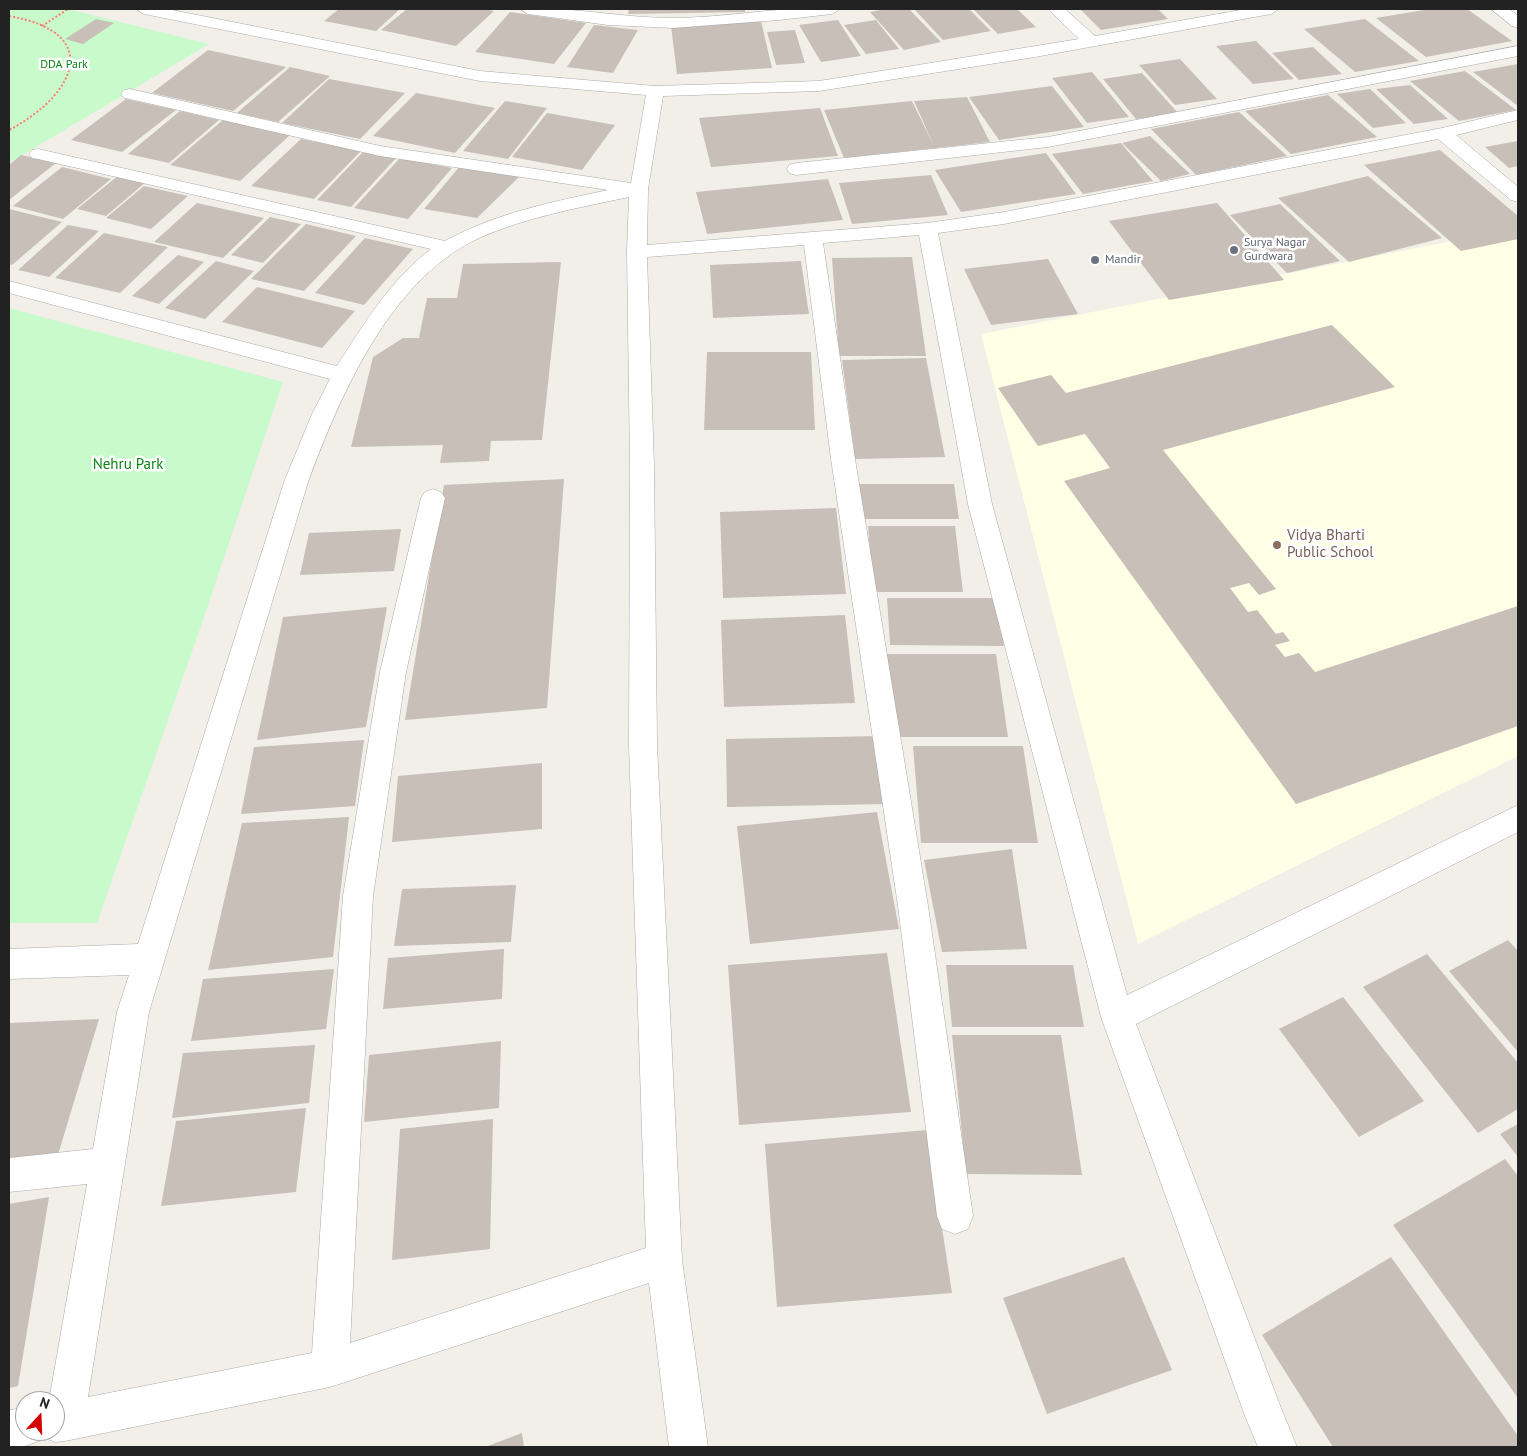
<!DOCTYPE html>
<html>
<head>
<meta charset="utf-8">
<style>
	body { margin:0 }
	#map { position:relative; width:1527px; height:1456px; overflow:hidden; background:#f2efe9; font-family:"PT Sans",sans-serif }
	canvas { display:block }
	.frame { position:absolute; inset:0; border:10px solid #222; pointer-events:none }
	.north { position:absolute; left:15px; top:1391px; width:50px; height:50px; box-sizing:border-box; background:#fff; border:1px solid #a7a7a7; border-radius:50%; rotate:20deg; font-size:14px; font-weight:700; line-height:20px; text-align:center; color:#222 }
	.north::after { content:''; display:block; margin:auto; width:18px; height:22px; background:#d40000; clip-path:polygon(50% 0,100% 100%,50% 72%,0 100%) }
</style>
</head>
<body>
<div id="map">
<canvas width="1527" height="1456"></canvas>
<div class="frame"></div>
<div class="north">N</div>
</div>
<script>
const c = document.querySelector('canvas').getContext('2d');
c.lineJoin = 'round';
function fillPath(path, color) {
  c.fillStyle = color;
  c.fill(path, 'evenodd');
}
function trace(path, color, width, dash) {
  c.strokeStyle = color;
  c.lineWidth = width;
  c.lineCap = dash ? 'butt' : 'round';
  c.setLineDash(dash || []);
  c.stroke(path);
}
function write(font, color, halo, rows, align = 'center') {
  c.font = font + ' "PT Sans",sans-serif';
  c.lineWidth = 5;
  c.setLineDash([]);
  c.textBaseline = 'middle';
  c.strokeStyle = halo;
  c.fillStyle = color;
  for (const [text, x, y, turn = 0] of rows) {
    c.save();
    c.translate(x, y);
    c.rotate((+turn || 0) * Math.PI / 180);
    c.textAlign = isNaN(turn) ? turn : align;
    if (halo) c.strokeText(text, 0, 0);
    c.fillText(text, 0, 0);
    c.restore();
  }
}
fillPath(new Path2D(`
	M1518,228V756L1138,944L981,334Z`), '#ffffe5');
fillPath(new Path2D(`
	M9,9H68L209,44L9,163Z
	M9,308L283,382L202,623L97,923H9Z`), '#c8facc');
fillPath(new Path2D(`
	M339,9H400L376,31L324,21Z
	M407,9H484L494,11L456,46L381,30Z
	M629,9H745V12L628,14Z
	M886,9H909L941,42L904,50L870,12Z
	M914,9H969L991,31L943,40Z
	M973,9H1017L1036,27L998,34Z
	M1080,9H1158L1168,19L1101,30Z
	M1430,9H1467L1512,41L1426,57L1376,18Z
	M510,12L586,23L554,64L475,52Z
	M96,19L114,23L83,44L65,39Z
	M1365,19L1419,61L1355,72L1304,29Z
	M838,20L861,56L821,62L799,25Z
	M876,20L899,49L866,54L844,25Z
	M761,21L772,68L677,74L671,26Z
	M594,25L638,30L613,73L567,67Z
	M795,30L805,63L776,65L767,32Z
	M1256,41L1294,79L1253,84L1216,46Z
	M1313,47L1342,74L1299,80L1272,53Z
	M208,50L286,67L233,111L152,93Z
	M1180,59L1217,99L1175,105L1139,65Z
	M1518,64V106L1473,72Z
	M290,67L330,76L278,122L237,113Z
	M1465,71L1516,110L1459,121L1410,81Z
	M1092,72L1129,117L1087,123L1052,78Z
	M1142,73L1178,113L1136,119L1103,79Z
	M329,79L405,93L360,139L282,123Z
	M1410,85L1448,119L1414,124L1376,89Z
	M1052,86L1084,127L999,140L969,97Z
	M1370,89L1406,123L1373,128L1337,94Z
	M416,93L495,108L455,153L373,136Z
	M1328,95L1377,137L1291,154L1245,111Z
	M967,97L990,142L844,158L824,110L912,101L934,146L914,101Z
	M126,99L176,110L122,152L71,140Z
	M505,101L547,108L508,159L463,151Z
	M820,108L838,156L711,167L699,118Z
	M180,111L219,120L169,163L128,154Z
	M1239,112L1287,156L1196,175L1151,129Z
	M547,113L615,125L582,170L512,157Z
	M223,120L290,135L240,181L170,165Z
	M1150,136L1190,174L1161,181L1122,143Z
	M301,139L361,151L314,199L251,186Z
	M1518,141V166L1509,168L1485,147Z
	M1121,143L1153,181L1083,194L1052,154Z
	M1440,150L1518,216V239L1461,251L1364,165Z
	M364,151L397,157L351,207L317,200Z
	M1046,153L1076,194L961,212L935,170Z
	M21,155L56,163L9,200V165Z
	M400,158L452,168L408,219L354,208Z
	M460,166L519,177L477,218L424,209Z
	M62,167L111,179L63,219L13,206Z
	M119,175L147,181L106,216L77,209Z
	M931,175L948,215L852,224L839,183Z
	M1368,176L1442,238L1349,262L1278,198Z
	M828,179L843,220L707,234L696,192Z
	M144,186L188,196L151,229L106,218Z
	M197,203L264,218L223,258L154,242Z
	M1217,203L1284,280L1169,300L1109,221Z
	M1280,204L1340,261L1287,273L1230,215Z
	M9,209L62,222L12,265L9,264Z
	M270,217L301,224L263,263L231,255Z
	M306,224L356,236L304,291L251,279Z
	M68,225L99,231L49,277L18,270Z
	M104,233L168,247L120,293L55,278Z
	M365,238L413,249L364,305L315,293Z
	M178,255L204,262L159,304L132,296Z
	M912,257L926,356H839L832,258Z
	M1048,259L1078,314L991,325L964,269Z
	M216,261L254,271L205,319L165,308Z
	M801,261L809,314L713,318L710,265Z
	M561,262L542,440L491,441L489,461L440,463L443,445L351,447L373,357L403,338H419L427,298H457L463,264Z
	M257,287L355,311L322,348L222,322Z
	M1332,325L1395,387L1163,450L1276,589L1259,595L1249,583L1230,588L1248,612L1257,610L1276,634L1283,632L1290,641L1275,645L1285,657L1299,653L1315,672L1518,606V726L1296,804L1064,481L1110,468L1085,434L1038,446L998,388L1051,375L1066,393Z
	M707,352H811L815,430H704Z
	M926,358L945,457L855,459L842,360Z
	M564,479L547,708L405,720L444,485Z
	M857,484H954L959,519H860Z
	M836,508L846,594L723,598L720,512Z
	M868,526H955L963,592H873Z
	M401,529L394,571L300,575L309,533Z
	M887,598H997L1004,646L890,645Z
	M387,607L366,727L257,740L283,617Z
	M845,615L855,703L724,707L721,620Z
	M884,654H996L1008,737H890Z
	M882,736L889,804L727,807L726,739Z
	M364,740L355,806L241,814L254,747Z
	M913,746H1023L1038,843H921Z
	M542,763V829L392,842L398,776Z
	M877,812L899,929L750,944L737,826Z
	M349,817L333,957L208,970L242,823Z
	M1012,849L1027,949L942,952L924,860Z
	M516,885L511,942L394,946L402,889Z
	M1508,940L1518,951V1052L1449,971Z
	M504,949L502,999L383,1009L388,958Z
	M887,953L911,1112L739,1125L728,965Z
	M1427,954L1518,1063V1109L1478,1133L1363,987Z
	M946,965H1073L1084,1027H952Z
	M334,969L326,1029L191,1041L203,979Z
	M1343,997L1424,1101L1359,1137L1279,1029Z
	M99,1019L54,1168L9,1170V1023Z
	M952,1035H1061L1082,1175L966,1174Z
	M501,1041L499,1108L364,1122L369,1055Z
	M315,1045L309,1103L172,1118L183,1053Z
	M306,1108L296,1192L161,1206L176,1121Z
	M493,1119L490,1249L392,1260L400,1129Z
	M1518,1124V1157L1500,1134Z
	M927,1130L952,1293L777,1307L765,1144Z
	M1505,1159L1518,1176V1398L1393,1225Z
	M49,1197L18,1386L9,1388V1204Z
	M1124,1257L1172,1370L1047,1414L1003,1298Z
	M1391,1257L1518,1436V1447H1333L1262,1335Z
	M522,1433L524,1447H485Z`), '#c7bfb8');
const minor = new Path2D(`
	M136,9H167L480,71L655,86L819,81L1079,39L1048,9H1065L1095,36L1246,9H1279L1271,14L1035,57L819,91L663,96L648,189L647,245L927,223L1004,212L1442,128L1518,110V120L1456,135L1518,187V202L1511,200L1438,139L1004,224L938,233L992,504L1127,995L1518,805V832L1136,1024L1281,1408L1297,1447H1258L1245,1416L1101,1017L968,504L919,235L823,243L855,459L928,906L973,1216L968,1229L955,1234L942,1229L937,1216L898,906L831,459L804,245L647,257L654,466L657,745L682,1260L708,1447H669L649,1283L330,1387L65,1441L55,1442L41,1436L39,1441L25,1446L9,1447V1410L25,1408V1431H55V1401H49L87,1184L9,1192V1158L93,1149L117,1012L129,975L9,979V949L138,944L284,482L312,414L330,379L9,293V281L337,366C363,325 391,279 431,249L38,159L32,158L29,154L32,150L38,149L445,241C496,213 552,202 608,190L380,156L130,99L124,98L121,94L124,90L130,89L380,146L631,183L646,95L480,81L144,14ZM629,197L627,252L630,466L629,745L646,1248L350,1343L373,896L406,672L445,498L441,492L433,489L425,492L421,498L380,672L343,896L312,1353L88,1397L149,1012L308,482C340,396 389,281 477,239C525,217 578,208 629,197Z
	M520,9C571,6 621,18 672,18C728,18 784,5 840,9L832,14L779,20L673,28L608,25L528,14Z
	M1491,9H1509L1518,16V28L1512,26Z
	M1518,46V56L1048,147L796,175L789,173L787,169L789,165L796,163L1048,137Z`);
trace(minor, '#a9a9a9', 1);
trace(new Path2D(`
	M9,16C106,33 74,96 9,130
	M42,26L68,9`), '#fa8072', 2, [2, 2]);
fillPath(minor, '#fff');
for (const [x, y, r, color] of [
	[1234,250,5,"#6b7280"],
	[1095,260,5,"#6b7280"],
	[1277,545,5,"#8d6e63"]
]) {
  const dot = new Path2D();
  dot.arc(x, y, r, 0, 2 * Math.PI);
  c.fillStyle = color;
  c.fill(dot);
  trace(dot, '#fff', 2);
}
write('12px', '#0c8416', '#fff', [
	["DDA Park",64,65]
]);
write('12px', '#5b616d', '#fff', [
	["Surya Nagar",1244,243],
	["Gurdwara",1244,257],
	["Mandir",1105,260]
], 'left');
write('15px', '#0c8416', '#fff', [
	["Nehru Park",128,465]
]);
write('15px', '#785e54', '#fff', [
	["Vidya Bharti",1287,536],
	["Public School",1287,553]
], 'left');
</script>
</body>
</html>
